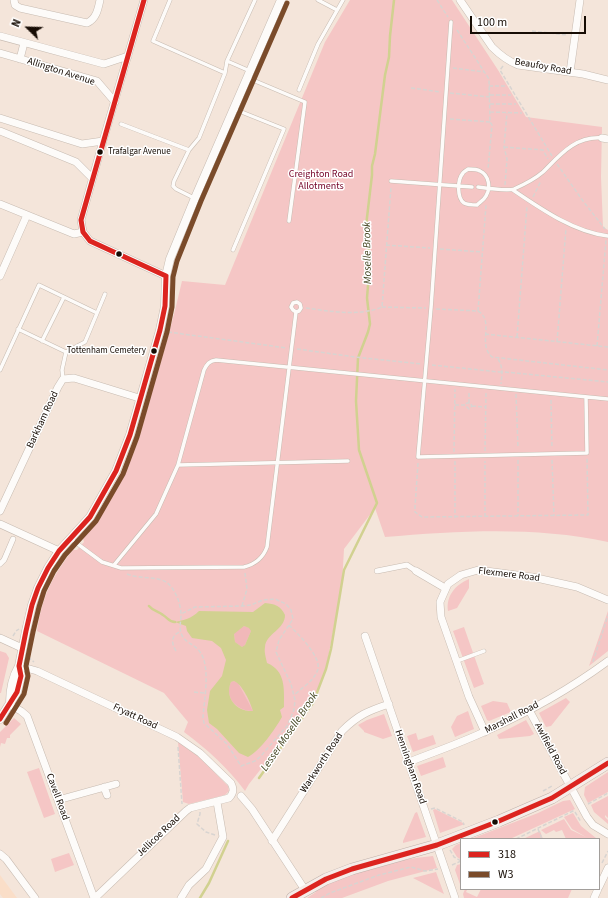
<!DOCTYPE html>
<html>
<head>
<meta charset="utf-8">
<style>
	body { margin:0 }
	#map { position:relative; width:608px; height:898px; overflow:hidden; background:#f4e5da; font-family:"Source Sans 3",sans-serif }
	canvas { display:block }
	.legend { position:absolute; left:460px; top:838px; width:140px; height:52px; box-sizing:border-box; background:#fff; border:1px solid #a29e9b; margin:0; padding:5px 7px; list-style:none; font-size:12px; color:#160c04 }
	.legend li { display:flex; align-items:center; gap:8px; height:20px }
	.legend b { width:20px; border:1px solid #a29e9b }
	.north { position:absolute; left:8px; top:8px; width:40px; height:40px; -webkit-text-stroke:3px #fff; paint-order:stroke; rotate:293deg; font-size:11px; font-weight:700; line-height:16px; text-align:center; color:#160c04 }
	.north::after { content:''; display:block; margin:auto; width:14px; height:18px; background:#160c04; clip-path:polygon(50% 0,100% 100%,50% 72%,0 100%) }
	.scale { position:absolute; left:470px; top:16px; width:116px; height:18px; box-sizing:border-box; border:2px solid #160c04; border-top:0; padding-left:5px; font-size:12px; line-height:14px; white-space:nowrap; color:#160c04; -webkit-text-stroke:3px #fff; paint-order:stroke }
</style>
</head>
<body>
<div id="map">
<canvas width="608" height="898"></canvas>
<ul class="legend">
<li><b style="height:5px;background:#dc241f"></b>318</li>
<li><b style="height:5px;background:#7a4b2a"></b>W3</li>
</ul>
<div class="north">N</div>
<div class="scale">100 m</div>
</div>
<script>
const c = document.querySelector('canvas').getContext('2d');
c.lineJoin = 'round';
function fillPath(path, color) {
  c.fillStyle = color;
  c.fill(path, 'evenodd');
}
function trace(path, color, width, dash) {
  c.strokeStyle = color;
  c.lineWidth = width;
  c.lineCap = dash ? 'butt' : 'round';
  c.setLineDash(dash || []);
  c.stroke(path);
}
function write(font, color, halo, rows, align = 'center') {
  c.font = font + ' "Source Sans 3",sans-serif';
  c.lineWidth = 3;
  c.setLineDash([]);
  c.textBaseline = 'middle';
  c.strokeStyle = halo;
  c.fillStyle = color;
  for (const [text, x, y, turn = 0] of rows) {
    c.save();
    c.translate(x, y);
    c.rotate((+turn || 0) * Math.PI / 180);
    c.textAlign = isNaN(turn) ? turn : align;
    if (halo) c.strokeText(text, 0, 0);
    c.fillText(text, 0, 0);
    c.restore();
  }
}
fillPath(new Path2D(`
	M0,875L17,898H3L0,894Z`), '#fadec8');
fillPath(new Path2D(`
	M350,0H452L498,70L526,117L602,127L601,177L603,227L608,230V542C535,526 458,531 385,537L375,508L344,549L342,584L326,669L313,703L249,784L245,791C228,768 207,749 184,732L188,722L164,693L37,631C42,597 52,576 73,550H77L84,542L83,538C105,511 121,483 134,452C142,431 147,409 153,387C164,352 174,317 182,281L225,285L325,42Z
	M469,579V588L457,608L448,611C446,596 455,585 469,579Z
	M608,611V651L589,666Z
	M464,627L484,684L474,688L453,631Z
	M0,651L6,653L9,658L1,693H0Z
	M566,698L570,702L551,726L546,727L539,713Z
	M493,701L507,703L511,712L489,721L487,720L481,706Z
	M468,711L474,729L455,737L451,727L457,716Z
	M384,714L392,736L383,739L364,732V731L358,725L367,720Z
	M14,718L21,724L10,735V738H7L5,744L1,743L0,747V732Z
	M526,720L534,734L530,736L499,739L497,735Z
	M416,733L418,740L433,735L436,744L413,752L407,736Z
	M178,742L198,756L228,786L229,791L225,795L189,804L183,802Z
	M443,757L446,767L421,776L417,766Z
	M39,768L55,814L44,818L27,772Z
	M608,772V792L588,803L584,795L585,787Z
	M608,796V818L605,815V817L608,820V824L594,812L591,805Z
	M570,800L575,809L510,839H471L538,813L563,801Z
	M435,809L465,824L440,833L433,810Z
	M417,812L426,837L403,843V841L415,813Z
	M573,813L581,826L596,838L595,839H566L562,830L556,832L554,830L546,834L541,830L564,819L571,830L586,837L572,829L564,817Z
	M540,831L543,839H523Z
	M461,843V859H460L457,857L452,849L456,845Z
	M69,853L74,865L55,872L51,859Z
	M433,856L437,868L388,881L342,898H307L316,892L315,890C352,871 392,860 433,856Z
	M461,864V887L455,870L457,865Z
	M436,872L444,894L413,878Z
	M465,889L467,890L466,892L477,897L481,889H572L568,898H464L463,894Z`), '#f5c6c5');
fillPath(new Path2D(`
	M244,626L250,628L251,631L245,645L242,647L235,642L234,633Z
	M234,681L238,683L253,711C237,711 224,698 231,682Z`), '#f1b8b9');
fillPath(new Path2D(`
	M265,603C275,604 281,606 285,615C285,630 266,633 265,647C264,652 266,658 267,663C286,671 284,689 284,707L280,710L282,717C275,729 261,750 248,757L239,753L217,729L209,723L207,710L210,691L222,676L226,660L221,648L212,641L192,638L187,631L186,626L175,622C184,620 191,619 199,611L253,612ZM244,626L249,628L251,631L245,645L242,647L235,642L234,634ZM234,681C243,685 250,702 253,711C237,712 224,698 231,682Z`), '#d1d190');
trace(new Path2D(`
	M149,606C153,611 158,611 163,615C168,618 169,622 175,622
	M259,778L313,703L326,669L331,649L344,570L377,503L359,450L356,401L358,358L368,332L370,324L367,298L369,273L367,261L369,243L366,226L372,175V166L375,154L385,75L389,57L390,36L394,0
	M200,898L209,883L228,841`), '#d1d190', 2.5);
const service = new Path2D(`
	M170,0L153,41L225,73
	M318,0L337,10
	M451,22L431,308L418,457L587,453L586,397
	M227,61L250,71
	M248,78L305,102L289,221
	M299,90L318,44L343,0
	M121,124L189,150
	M468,169C472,169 477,169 480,171C489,175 491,188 486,196C484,200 480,202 477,205C473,205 468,205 464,203C457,198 457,180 463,173C463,172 467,170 468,169Z
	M391,181L472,187
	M478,187C485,188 509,191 514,189C523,185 536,178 543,172C560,155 575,136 602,138
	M513,190C541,209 574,232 608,236
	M194,198L176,189L173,186L174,181L189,150L199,138L225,73L227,61L255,0
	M233,250L284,129L234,109
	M18,329L66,352L62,370L63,379
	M42,341L64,297
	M66,352L85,342L105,294
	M0,370L39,285L97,313
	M178,465L348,461
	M71,539L102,562L121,568L244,567C256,564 263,558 267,547L296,312L293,310L291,307L293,303L297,302L300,304L301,308L299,311L296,312
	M114,565L156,514L178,465L204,370C207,364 209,361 216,360L608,399
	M457,661L484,651`);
const pedestrian = new Path2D(`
	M0,564L4,560L13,539
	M377,571L407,565L416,571`);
const minor = new Path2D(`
	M14,0L15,5L20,8L87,23C96,19 98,10 100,0
	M144,0L103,141L81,220L83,232L90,241L166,276
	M460,0L492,47C500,55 508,61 518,65L583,74L608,80
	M0,36L104,64L128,56
	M0,53L97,81L115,102
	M20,59L24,43
	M570,72L580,0
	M0,118L82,144L103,141
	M0,131L76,162L92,178
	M602,138L608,139
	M0,204L74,234L83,232
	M0,276L27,215
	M0,511L58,387L63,379L74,378L139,398
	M0,524L59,551
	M416,571L445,588
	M365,636L455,898
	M0,638L22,648
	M19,666L37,671L177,737L200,753L231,783C234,789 234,793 229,798L190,808L186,811L95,898
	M10,705L21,711L27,716L94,898
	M529,710L587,817L593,825L608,834
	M485,732L469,697L441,617L440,602L448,584L461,575L478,570L532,577L577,587L608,600
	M409,762C434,752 461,743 486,731C529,712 570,689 608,661
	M104,787L107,795
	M241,796L252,809L305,890
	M58,800L116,784
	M272,841L342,731C358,715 368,711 389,704
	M0,854L6,859L35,898
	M599,887L608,868
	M181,898L189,885L206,869L223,837L217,802
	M594,898L598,889`);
const tertiary = new Path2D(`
	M10,703C10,689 12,678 19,666
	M0,719L17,692L21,676L19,666L26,631L32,605L38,588L48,568L59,551L90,517L116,471L130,435L160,330L165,306L166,276L170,259L195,198L281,0`);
const trunk = new Path2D(`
	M292,898L326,879L352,869L437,845L499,821L552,798L608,763`);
trace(service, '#c7bbb1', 4.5);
trace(pedestrian, '#c7bbb1', 6);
trace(minor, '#c7bbb1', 8);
trace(tertiary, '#c7bbb1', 9);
trace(trunk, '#c1b1a9', 12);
trace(new Path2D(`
	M437,0L448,17
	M457,30L489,79L490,122L492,125L488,169
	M532,31L567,35
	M503,66L500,70L552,156
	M453,68L485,72
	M489,86H506
	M411,88L441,92
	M450,93L490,97
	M490,95H511
	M490,104H516
	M490,112L522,113
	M450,119L490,122
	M504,147L543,150L548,159
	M557,164L583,201L605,229
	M505,185L507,159L504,147L507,113
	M533,197L541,181
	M386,245L430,248
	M440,249L482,252
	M382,307L426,308
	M306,308C329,311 359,317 382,307L391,187
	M436,309L478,311C495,321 477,344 492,357L608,370
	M478,311L486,205
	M168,332L287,348
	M485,334L608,347
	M517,337L527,206
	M557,342L566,228
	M597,346L606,240
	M297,349L355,357L422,364
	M498,359C503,366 502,375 501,384
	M432,365L499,372
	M505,372L608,382
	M516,394L518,448
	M551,400L552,448
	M469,403V391
	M455,405H465L469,409L472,406L470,403H467L465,405
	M472,406L486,407
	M485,451L486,393
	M454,452L455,389
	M518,460V516
	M552,460L554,516
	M455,461V518
	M418,463L415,507V512L422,517L588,515L587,458
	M485,517V461
	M127,574C139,579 156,576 166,582C175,588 181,604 181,615C181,621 179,627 181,633C184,643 195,644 200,652C211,667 204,700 203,718L204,723L227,744L241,766L255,761L260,757L287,726L294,710L295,700L291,684L276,652L279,640L293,619L291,610L286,604L275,599L263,600L251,605L242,606L195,607L181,614
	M242,606L247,589L245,573
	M289,625C297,633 321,656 318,669C315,680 302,688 294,695
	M13,636L16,631L19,629
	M176,651C171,643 171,635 180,632
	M28,657L34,662
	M593,662L608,615
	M194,692L204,693
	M178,747L182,804
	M543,791L552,786
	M588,804L608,793
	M431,809L435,808L463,822L464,825
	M200,812V814L197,824L206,832L215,835
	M575,812L581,822
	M538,829L542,839
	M516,839L575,810
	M450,850L454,857L461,861
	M602,863L608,851
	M452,865L461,861
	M321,898L330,893L379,875L411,867L425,871L438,869`), '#d8d4d1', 1.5, [4, 2]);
trace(service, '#fdfbf9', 3.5);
trace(pedestrian, '#fdfbf9', 5);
trace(minor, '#fdfbf9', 7);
trace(tertiary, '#fdfbf9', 8);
trace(trunk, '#f5ece8', 11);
trace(new Path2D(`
	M499,372H505`), '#d8d4d1', 1.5, [4, 2]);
trace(new Path2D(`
	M144,0L81,220L83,232L90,241L166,276
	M0,719L17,692L21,676L19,666L26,631L32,605L38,588L48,568L59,551L90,517L116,471L130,435L160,330L165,306L166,276
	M292,898L326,879L352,869L437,845L499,821L552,798L608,763`), '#dc241f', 5);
trace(new Path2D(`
	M6,723L24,694L28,676L26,666L33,632L39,607L44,591L54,571L65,555L96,521L123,474L137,437L167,332L172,307L173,277L177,261L201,201L287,3`), '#7a4b2a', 5);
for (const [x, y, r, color] of [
	[100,152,3.5,"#160c04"],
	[119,254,3.5,"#160c04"],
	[154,351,3.5,"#160c04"],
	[495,822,3.5,"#160c04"]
]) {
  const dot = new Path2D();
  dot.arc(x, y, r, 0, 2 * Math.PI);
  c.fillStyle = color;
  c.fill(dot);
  trace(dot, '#fff', 1.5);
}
write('9px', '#160c04', '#fff', [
	["Trafalgar Avenue",108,152],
	["Tottenham Cemetery",146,351,"right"]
], 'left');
write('10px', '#160c04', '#fff', [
	["Beaufoy Road",543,67,10],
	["Allington Avenue",61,72,18],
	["Barkham Road",43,420,-65],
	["Flexmere Road",509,575,7],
	["Fryatt Road",135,717,25],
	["Marshall Road",512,718,-27],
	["Awlfield Road",550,749,62],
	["Warkworth Road",322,763,-57],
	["Henningham Road",410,767,71],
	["Cavell Road",57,797,70],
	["Jellicoe Road",159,836,-44]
]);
write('10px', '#730126', '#fff', [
	["Creighton Road",321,175],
	["Allotments",321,187]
]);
write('italic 11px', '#3f411c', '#fff', [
	["Moselle Brook",368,253,-91],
	["Lesser Moselle Brook",290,732,-56]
]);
</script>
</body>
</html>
